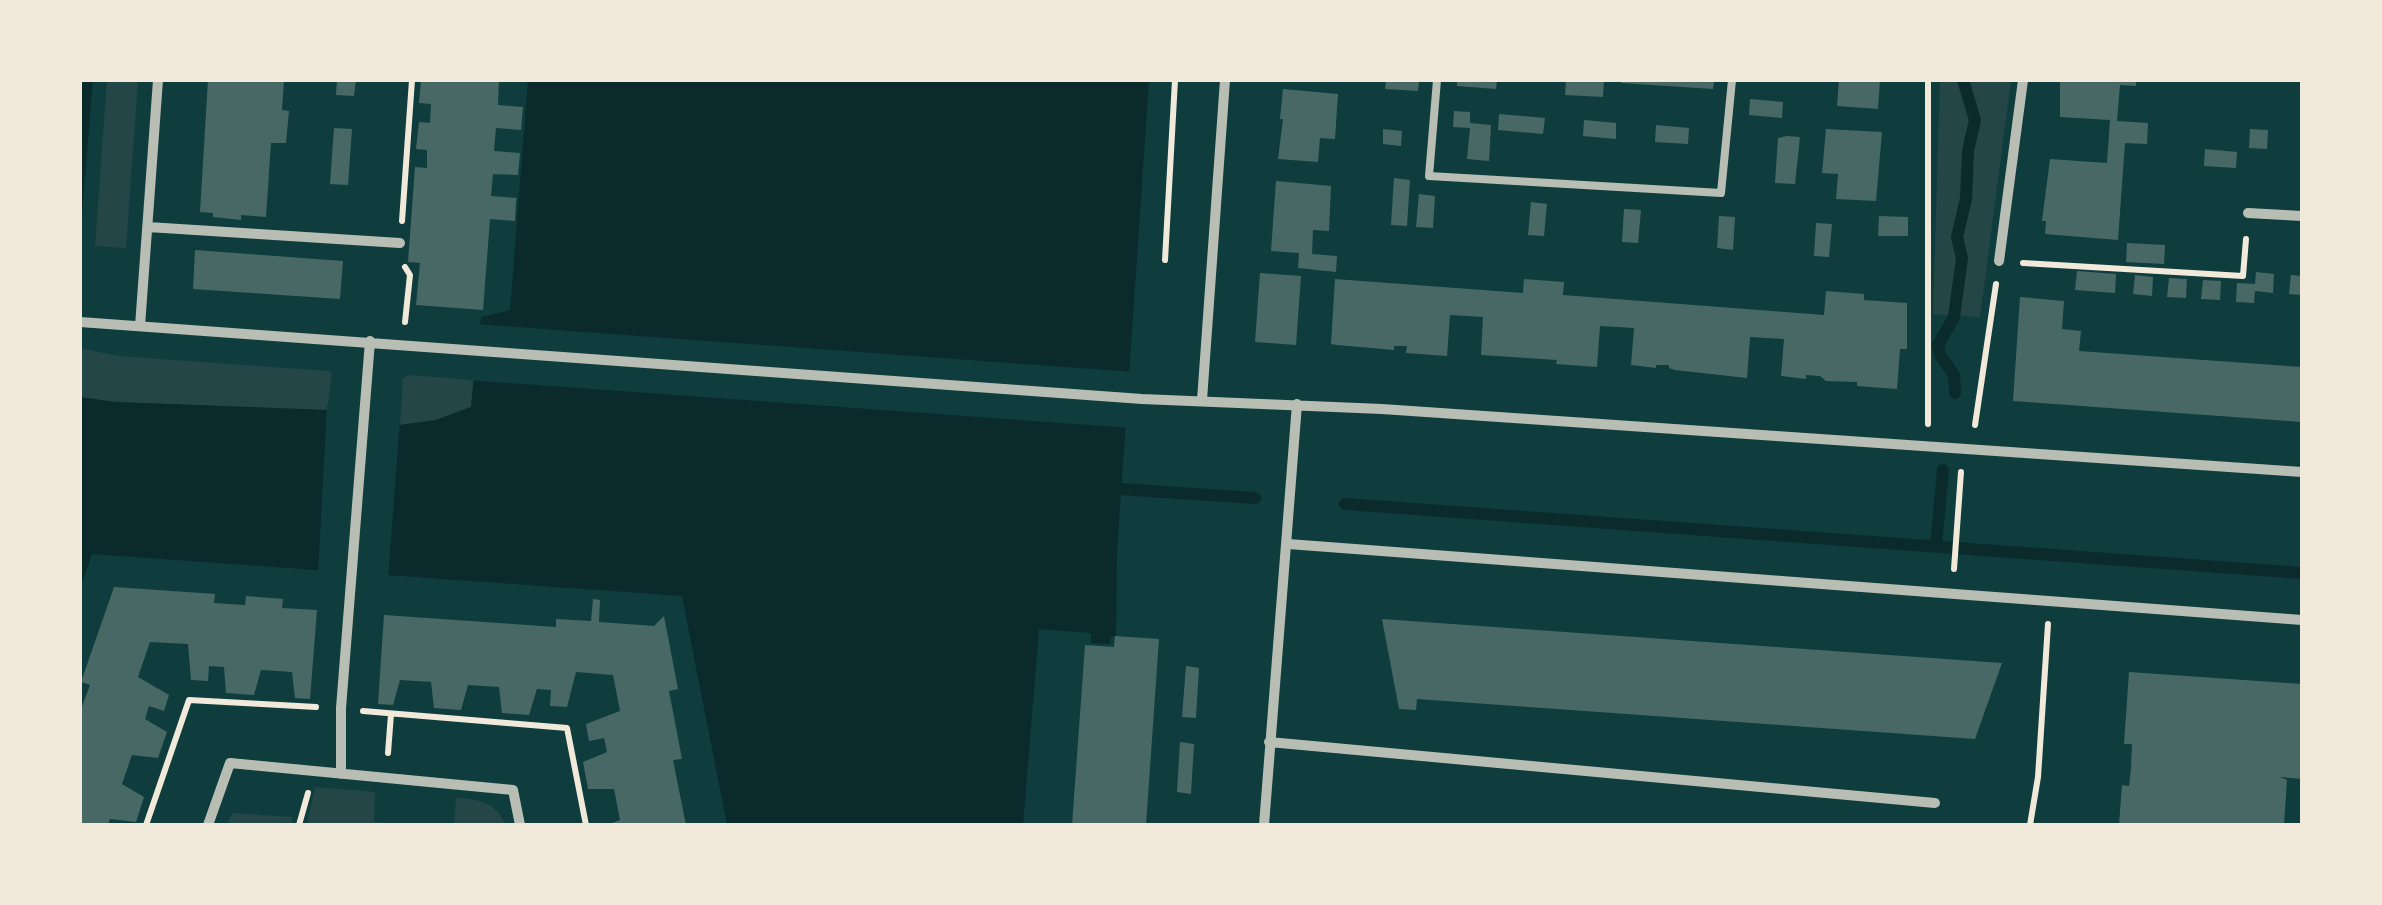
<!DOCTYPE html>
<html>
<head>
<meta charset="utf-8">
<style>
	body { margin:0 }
	#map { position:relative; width:2382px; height:905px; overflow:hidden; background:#0f3d3e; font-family:Rubik,sans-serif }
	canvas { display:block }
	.frame { position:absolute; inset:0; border:82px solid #f1e9da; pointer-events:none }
</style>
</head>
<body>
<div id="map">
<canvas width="2382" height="905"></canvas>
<div class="frame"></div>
</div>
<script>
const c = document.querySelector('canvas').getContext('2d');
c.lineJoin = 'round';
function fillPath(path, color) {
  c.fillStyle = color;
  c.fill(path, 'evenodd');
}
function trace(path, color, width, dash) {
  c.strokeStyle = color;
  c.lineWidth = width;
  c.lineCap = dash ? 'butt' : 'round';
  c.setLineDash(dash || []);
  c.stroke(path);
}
fillPath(new Path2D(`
	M107,80H138L126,248L95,246Z
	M1940,80H2011L1980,317L1933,314Z
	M80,348L118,356L328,371L332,374L327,410L115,402L80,397Z
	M408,375L473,380L471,407L436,420L400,425L403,379Z
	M315,787L375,792L374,822L412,825H307Z
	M456,798C478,799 496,802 506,825H454Z
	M232,813L293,817L291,825H227Z`), '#244646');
fillPath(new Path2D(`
	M80,80H93L80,239Z
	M528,80H1149L1117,552L1116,636L1111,637L1110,644L1091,643V633L1039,629L1023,825H727L682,596L92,554L80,588V397L115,402L327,410L400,425L436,420L471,407L481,317L510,310Z`), '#0a2a2b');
fillPath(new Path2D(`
	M475,324L1134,372L1131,428L468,380Z
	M327,405L400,420L388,579L318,574Z`), '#0f3d3e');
trace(new Path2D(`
	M1955,393L1954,375L1940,355L1938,345L1954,317L1962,258L1957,237L1966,199L1968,151L1975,120L1963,80
	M1121,489L1255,498
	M1345,504L2302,573
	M1936,546L1943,470`), '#0a2a2b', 12);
fillPath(new Path2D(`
	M208,80H284L282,110L289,111L286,143H271L266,217L241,215V220L213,217V213L200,212Z
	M337,80H356L354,96L336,95Z
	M421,80H499L498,105L523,107L521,130L496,128L494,151L520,153L518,175L493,174L491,196L517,198L516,201L515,221L490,219L483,310L416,305L420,263L408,262L415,167L427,168V150L416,149L419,122L430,123L431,104L419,103Z
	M1386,80H1419L1418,91L1385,89Z
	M1457,80H1497L1496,89L1457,86Z
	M1566,80H1604L1603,97L1565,95Z
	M1621,80H1714L1713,89L1621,83Z
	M1839,80H1880L1878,109L1837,106Z
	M2060,80H2136V86L2120,85L2117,121L2148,123L2147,144L2125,143L2118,240L2045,234L2046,221H2042L2050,159L2107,163L2110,120L2060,117Z
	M1283,89L1338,94L1335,139L1320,138L1318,162L1278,159L1283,119H1280Z
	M1750,99L1783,102L1782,118L1749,115Z
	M1454,111L1470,112V123L1491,125L1489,161L1467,159L1470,128L1453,127Z
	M1499,114L1545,118L1543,134L1498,130Z
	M1584,120L1616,123V139L1583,136Z
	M1656,125L1689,128L1688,144L1655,142Z
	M334,128L352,129L348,185L330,184Z
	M1383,129L1402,131L1401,146L1383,144Z
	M1826,129L1882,132L1876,201L1836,199L1838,174L1822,173Z
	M2250,129L2268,130L2267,149L2249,148Z
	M1787,136L1800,137L1795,184L1775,183L1778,138Z
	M2205,149L2237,152L2236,168L2204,166Z
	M1394,178L1410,180L1407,226L1391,225Z
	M1276,181L1331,186L1329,231L1313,230L1312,254L1337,256L1336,272L1298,268L1299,253L1271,251Z
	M1419,194L1435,196L1433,228L1416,227Z
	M1531,202L1547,204L1544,236L1528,235Z
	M1624,209L1641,210L1638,243L1622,242Z
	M1719,216L1735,217L1733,250L1717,248Z
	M1879,216L1908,217V236H1878Z
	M1816,223L1832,224L1829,257L1814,256Z
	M2127,243L2165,245L2164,264L2126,262Z
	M195,250L343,261L340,299L193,289Z
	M2077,271L2116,274L2115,293L2075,290Z
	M2256,272L2274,274L2273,293L2255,291L2254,303L2236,302L2237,283L2255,284Z
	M1260,273L1301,276L1296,345L1255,342Z
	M2135,275L2153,277L2152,296L2133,294Z
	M2291,275L2302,276V295L2289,294Z
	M2169,278L2187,279L2186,298L2167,297Z
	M1335,279L1523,293L1524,279L1564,282L1563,295L1824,315L1826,291L1864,294V300L1907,303V349H1900L1897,389L1857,386V382L1826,381L1820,376L1806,375V379L1781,376L1784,339L1750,337L1747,378L1675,370L1669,368V365H1656V368L1631,365L1634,328L1600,326L1597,367L1556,364L1557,360L1481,355L1483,317L1450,315L1447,356L1406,353L1407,346H1394V350L1337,345L1331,344Z
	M2203,280L2221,281L2220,300L2201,299Z
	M2020,297L2064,301L2062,329L2081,331L2079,351L2302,367V422L2013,401Z
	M114,587L215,594L214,603L245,605L246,596L283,599L282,608L317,610L310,699L295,698L292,672L261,670L254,695L226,693L224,667L209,666L208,681L191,680L188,644L150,642L138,677L169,695L164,711L149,706L145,719L167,732L158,758L132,755L122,784L144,797L136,822L110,819L108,825H80V712L90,685L81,682Z
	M593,599L600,600L599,622L654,626L664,616L678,689L669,691L682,759L673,760L686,825H607L620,820L614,789H588L583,762L607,752L604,738L589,741L586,724L620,711L613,675L576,672L567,707L550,706L551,690L537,689L529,715L502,713L499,687L468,685L461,710L434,708L431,682L400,680L393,705L378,704L384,615L556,627V619L591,621Z
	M1382,619L2002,663L1975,739L1417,699L1416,710L1399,709Z
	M1115,636L1159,639L1146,825H1072L1085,645L1114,647Z
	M1186,666L1199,668L1196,718L1182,717Z
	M2129,672L2302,684V779L2280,777L2287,780L2284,825H2119L2122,785L2129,786L2131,768L2132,744H2124Z
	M1180,742L1194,744L1191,794L1177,792Z`), '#486865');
trace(new Path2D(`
	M1928,80V424
	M402,221L412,80
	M1165,260L1175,80
	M2023,263L2243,276L2246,239
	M405,267L410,275L405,322
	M1975,425L1996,284
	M1954,569L1961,472
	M363,711L567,728L586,825
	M388,753L391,714
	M146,825L189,700L316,707
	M299,825L308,793
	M2030,825L2038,777L2048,624`), '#f1e9da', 6);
trace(new Path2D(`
	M1437,80L1429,176L1721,193L1732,80`), '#b8beb3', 8);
trace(new Path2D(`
	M2248,213L2302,216
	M148,227L400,243
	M1999,261L2023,80
	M80,322L1142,399L1382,409L2302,472
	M140,326L158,80
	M1202,400L1225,80
	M1288,544L2302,620
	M1269,742L1935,803
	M341,774V708L370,341
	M208,825L230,763L513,790L520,825
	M1264,825L1297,404`), '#b8beb3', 10);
</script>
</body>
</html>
